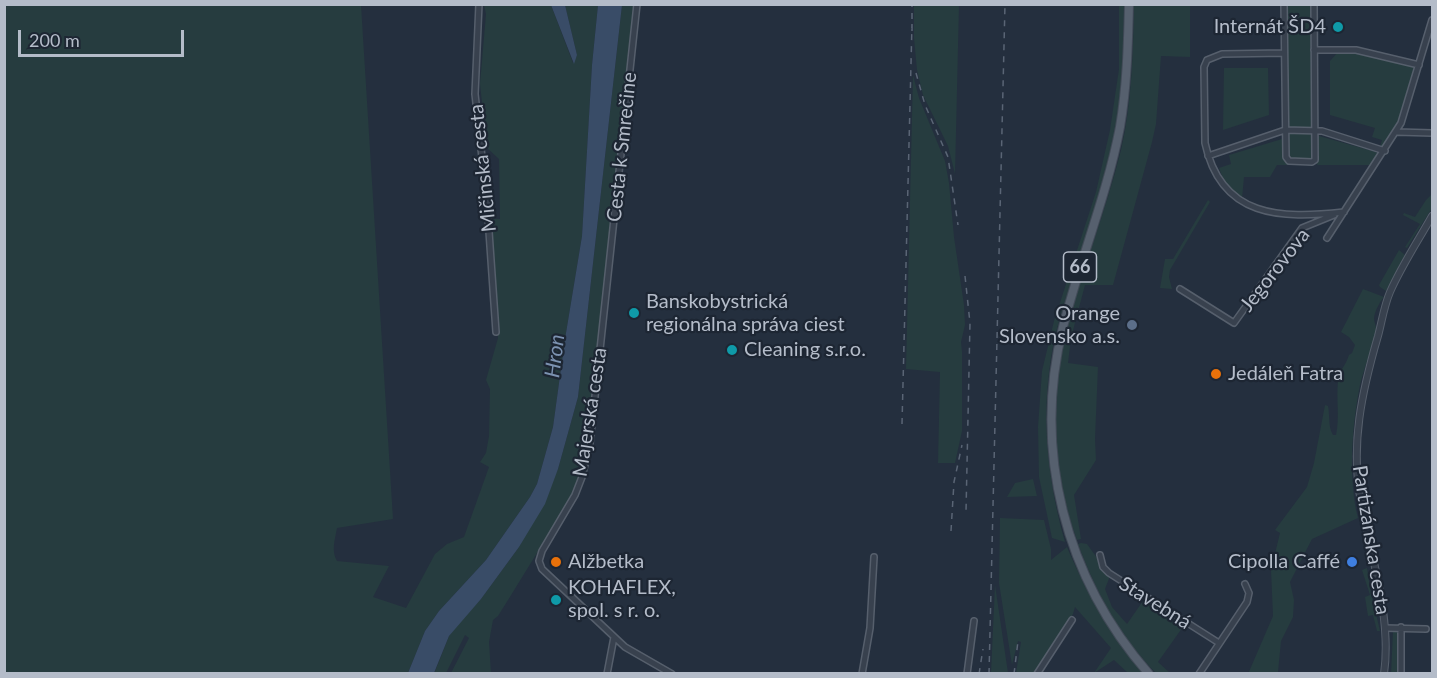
<!DOCTYPE html>
<html>
<head>
<meta charset="utf-8">
<style>
	body { margin:0 }
	#map { position:relative; width:1437px; height:678px; overflow:hidden; background:#242f3e; font-family:Lato,sans-serif }
	canvas { display:block }
	.frame { position:absolute; inset:0; border:6px solid #b4bcc9; pointer-events:none }
	.scale { position:absolute; left:18px; top:30px; width:166px; height:27px; box-sizing:border-box; border:3px solid #b4bcc9; border-top:0; padding-left:8px; font-size:18px; line-height:21px; white-space:nowrap; color:#b4bcc9; -webkit-text-stroke:4px #1d2633; paint-order:stroke }
</style>
</head>
<body>
<div id="map">
<canvas width="1437" height="678"></canvas>
<div class="frame"></div>
<div class="scale">200 m</div>
</div>
<script>
const c = document.querySelector('canvas').getContext('2d');
c.lineJoin = 'round';
function fillPath(path, color) {
  c.fillStyle = color;
  c.fill(path, 'evenodd');
}
function trace(path, color, width, dash) {
  c.strokeStyle = color;
  c.lineWidth = width;
  c.lineCap = dash ? 'butt' : 'round';
  c.setLineDash(dash || []);
  c.stroke(path);
}
function write(font, color, halo, rows, align = 'center') {
  c.font = font + ' Lato,sans-serif';
  c.lineWidth = 4.5;
  c.setLineDash([]);
  c.textBaseline = 'middle';
  c.strokeStyle = halo;
  c.fillStyle = color;
  for (const [text, x, y, turn = 0] of rows) {
    c.save();
    c.translate(x, y);
    c.rotate((+turn || 0) * Math.PI / 180);
    c.textAlign = isNaN(turn) ? turn : align;
    if (halo) c.strokeText(text, 0, 0);
    c.fillText(text, 0, 0);
    c.restore();
  }
}
fillPath(new Path2D(`
	M4,5H361L393,519L337,528C335,539 331,551 337,561L389,566L373,597L406,608L435,554L447,544L464,537L489,467L480,462L486,453L489,436L490,389L486,380L498,338L491,219H500L499,159L487,148L480,84L486,14L484,5H551L573,63L577,55L565,5H598L592,65L582,236L565,339L553,427L537,484L530,497L486,560L439,611L425,631L408,673H5Z
	M622,5H634L597,355C589,394 591,434 580,473C572,501 554,525 539,550C525,572 512,594 498,616L493,620L489,642L491,673H451L469,638L465,635L446,673L434,674L449,636L460,621L481,599L519,547L558,469L578,397Z
	M914,5H959L955,174L948,146L923,95L917,70L914,38Z
	M1119,5H1124C1123,50 1123,95 1113,140C1102,186 1088,230 1073,275C1065,302 1055,330 1051,358C1041,421 1048,481 1065,542L1052,538L1039,477L1038,427L1042,371L1054,321L1096,192L1110,130L1119,69Z
	M1134,5H1190V57L1161,56L1156,124L1152,142L1113,285H1085L1071,338L1068,363L1098,367L1095,439L1096,460L1074,495L1081,539L1077,540C1054,477 1050,408 1064,342C1079,277 1105,215 1121,150C1132,102 1133,53 1134,5Z
	M1288,5H1312V134L1376,152L1378,155L1371,165H1318L1311,160L1292,159L1288,154Z
	M1339,51L1358,52L1414,67L1398,122L1384,145L1380,147L1382,140L1372,137L1375,128L1330,115V61Z
	M1224,68H1268L1269,115L1223,130Z
	M913,75L919,98L945,161L949,183L954,237L964,305L965,325L961,342L962,352V431L955,463H938L940,372L906,369Z
	M1282,139L1284,161L1288,163L1300,165H1277L1270,177H1244L1242,199L1225,184L1219,168L1231,164L1229,155Z
	M1432,194V208L1407,248L1405,247L1420,224L1403,215L1404,213L1415,217L1426,200Z
	M1208,200L1210,202L1170,270L1169,277L1172,289L1160,288L1165,259H1173Z
	M1399,250L1405,255L1386,291L1380,287L1379,285Z
	M1363,289L1384,297C1379,303 1375,311 1374,318C1374,323 1377,327 1376,332C1372,350 1364,367 1360,385C1352,424 1348,479 1358,518L1312,539L1290,582L1294,600L1293,617L1281,641L1278,672L1248,674L1273,616L1271,570L1280,533L1275,530L1307,487L1314,463L1325,405L1328,406C1330,416 1328,427 1333,435H1336C1340,417 1336,400 1338,381C1339,371 1346,365 1349,355L1352,353L1355,345L1349,337L1341,332Z
	M1033,479L1037,496L1007,497L1015,483Z
	M1000,518L1044,520L1051,549V560L1067,547C1087,594 1110,635 1144,673H1128L1114,660L1094,673L1111,648L1075,607L1073,614L1034,673H1016L1021,642L1018,641L1012,665L999,583Z
	M1081,543L1087,544L1110,576L1105,589L1112,607L1127,624L1145,598L1185,624L1158,662L1170,673H1156C1120,637 1096,592 1078,544Z
	M1367,568L1370,588L1380,631H1377L1373,615L1368,616L1365,597L1370,595L1362,570Z
	M995,585L1008,673H991Z
	M1393,631L1397,632L1398,673L1391,674Z`), '#263c3f');
fillPath(new Path2D(`
	M551,5H565L577,55L574,64Z
	M598,5H622L578,397L558,469L545,504L519,547L481,599L449,636L434,673H408L425,631L439,611L486,560L530,497L537,484L553,427L565,339L582,236L592,65Z`), '#394c67');
const minor = new Path2D(`
	M479,4L475,94L487,203L496,332
	M637,4L590,443L582,477L575,495L542,551L539,561L542,569L625,647L672,674
	M1284,4L1286,157L1289,161L1312,162L1315,160L1314,4
	M1314,50H1356L1419,65
	M1284,53L1222,54L1207,60L1204,67L1205,143C1221,218 1281,219 1344,212
	M1397,132L1432,133
	M1208,156L1285,130L1322,131L1385,151
	M1327,238L1401,123L1432,20
	M1180,289L1234,323L1302,228L1334,215
	M1100,555L1103,567L1109,573L1219,643
	M1385,628L1426,629
	M607,674L614,637
	M862,674L870,628L874,557
	M967,674L974,621
	M1037,674L1072,620
	M1199,674L1247,602L1249,593L1245,584
	M1401,674V627`);
const tertiary = new Path2D(`
	M1384,674C1392,618 1371,557 1361,502C1350,445 1362,391 1378,336C1382,321 1384,306 1390,292C1402,265 1418,241 1432,216`);
const primary = new Path2D(`
	M1129,4C1128,45 1127,86 1120,127C1107,195 1080,260 1063,327C1032,451 1065,578 1149,674`);
trace(minor, '#565f6c', 8);
trace(tertiary, '#565f6c', 8);
trace(primary, '#414a57', 10);
trace(minor, '#38414e', 5);
trace(tertiary, '#38414e', 6);
trace(primary, '#56606e', 8);
trace(new Path2D(`
	M912,31V4
	M916,73L925,105L948,157L958,225
	M965,276L970,323L966,512
	M902,424L912,24
	M951,531L954,482L962,445
	M979,674L983,649
	M989,674L1005,4
	M1014,674L1018,641`), '#5a6575', 1.5, [6, 6]);
for (const [x, y, r, color] of [
	[1338,27,6,"#0f9aa8"],
	[634,313,6,"#0f9aa8"],
	[1132,325,6,"#5c6f8a"],
	[732,350,6,"#0f9aa8"],
	[1216,374,6,"#e8710a"],
	[556,562,6,"#e8710a"],
	[1352,562,6,"#3f7fe0"],
	[556,600,6,"#0f9aa8"]
]) {
  const dot = new Path2D();
  dot.arc(x, y, r, 0, 2 * Math.PI);
  c.fillStyle = color;
  c.fill(dot);
  trace(dot, '#1d2633', 2);
}
for (const [x, y, w] of [
	[1080,267,33]
]) {
  const box = new Path2D();
  box.roundRect(x - w / 2, y - 15, w, 30, 4.5);
  c.fillStyle = '#1d2633';
  c.fill(box);
  trace(box, '#b4bcc9', 1.5);
}
write('bold 18px', '#b4bcc9', null, [
	["66",1080,267]
]);
write('20px', '#b4bcc9', '#1d2633', [
	["Internát ŠD4",1326,27,"right"],
	["Banskobystrická",646,302],
	["regionálna správa ciest",646,325],
	["Orange",1120,314,"right"],
	["Slovensko a.s.",1120,337,"right"],
	["Cleaning s.r.o.",744,350],
	["Jedáleň Fatra",1228,374],
	["Alžbetka",568,562],
	["Cipolla Caffé",1340,562,"right"],
	["KOHAFLEX,",568,588],
	["spol. s r. o.",568,611]
], 'left');
write('20px', '#b4bcc9', '#1d2633', [
	["Cesta k Smrečine",622,147,-84],
	["Mičinská cesta",483,168,-96],
	["Jegorovova",1275,270,-52],
	["Majerská cesta",590,412,-81],
	["Partizánska cesta",1371,540,81],
	["Stavebná",1155,603,32]
]);
write('italic 21px', '#7c92b1', '#1d2633', [
	["Hron",555,356,-83]
]);
</script>
</body>
</html>
